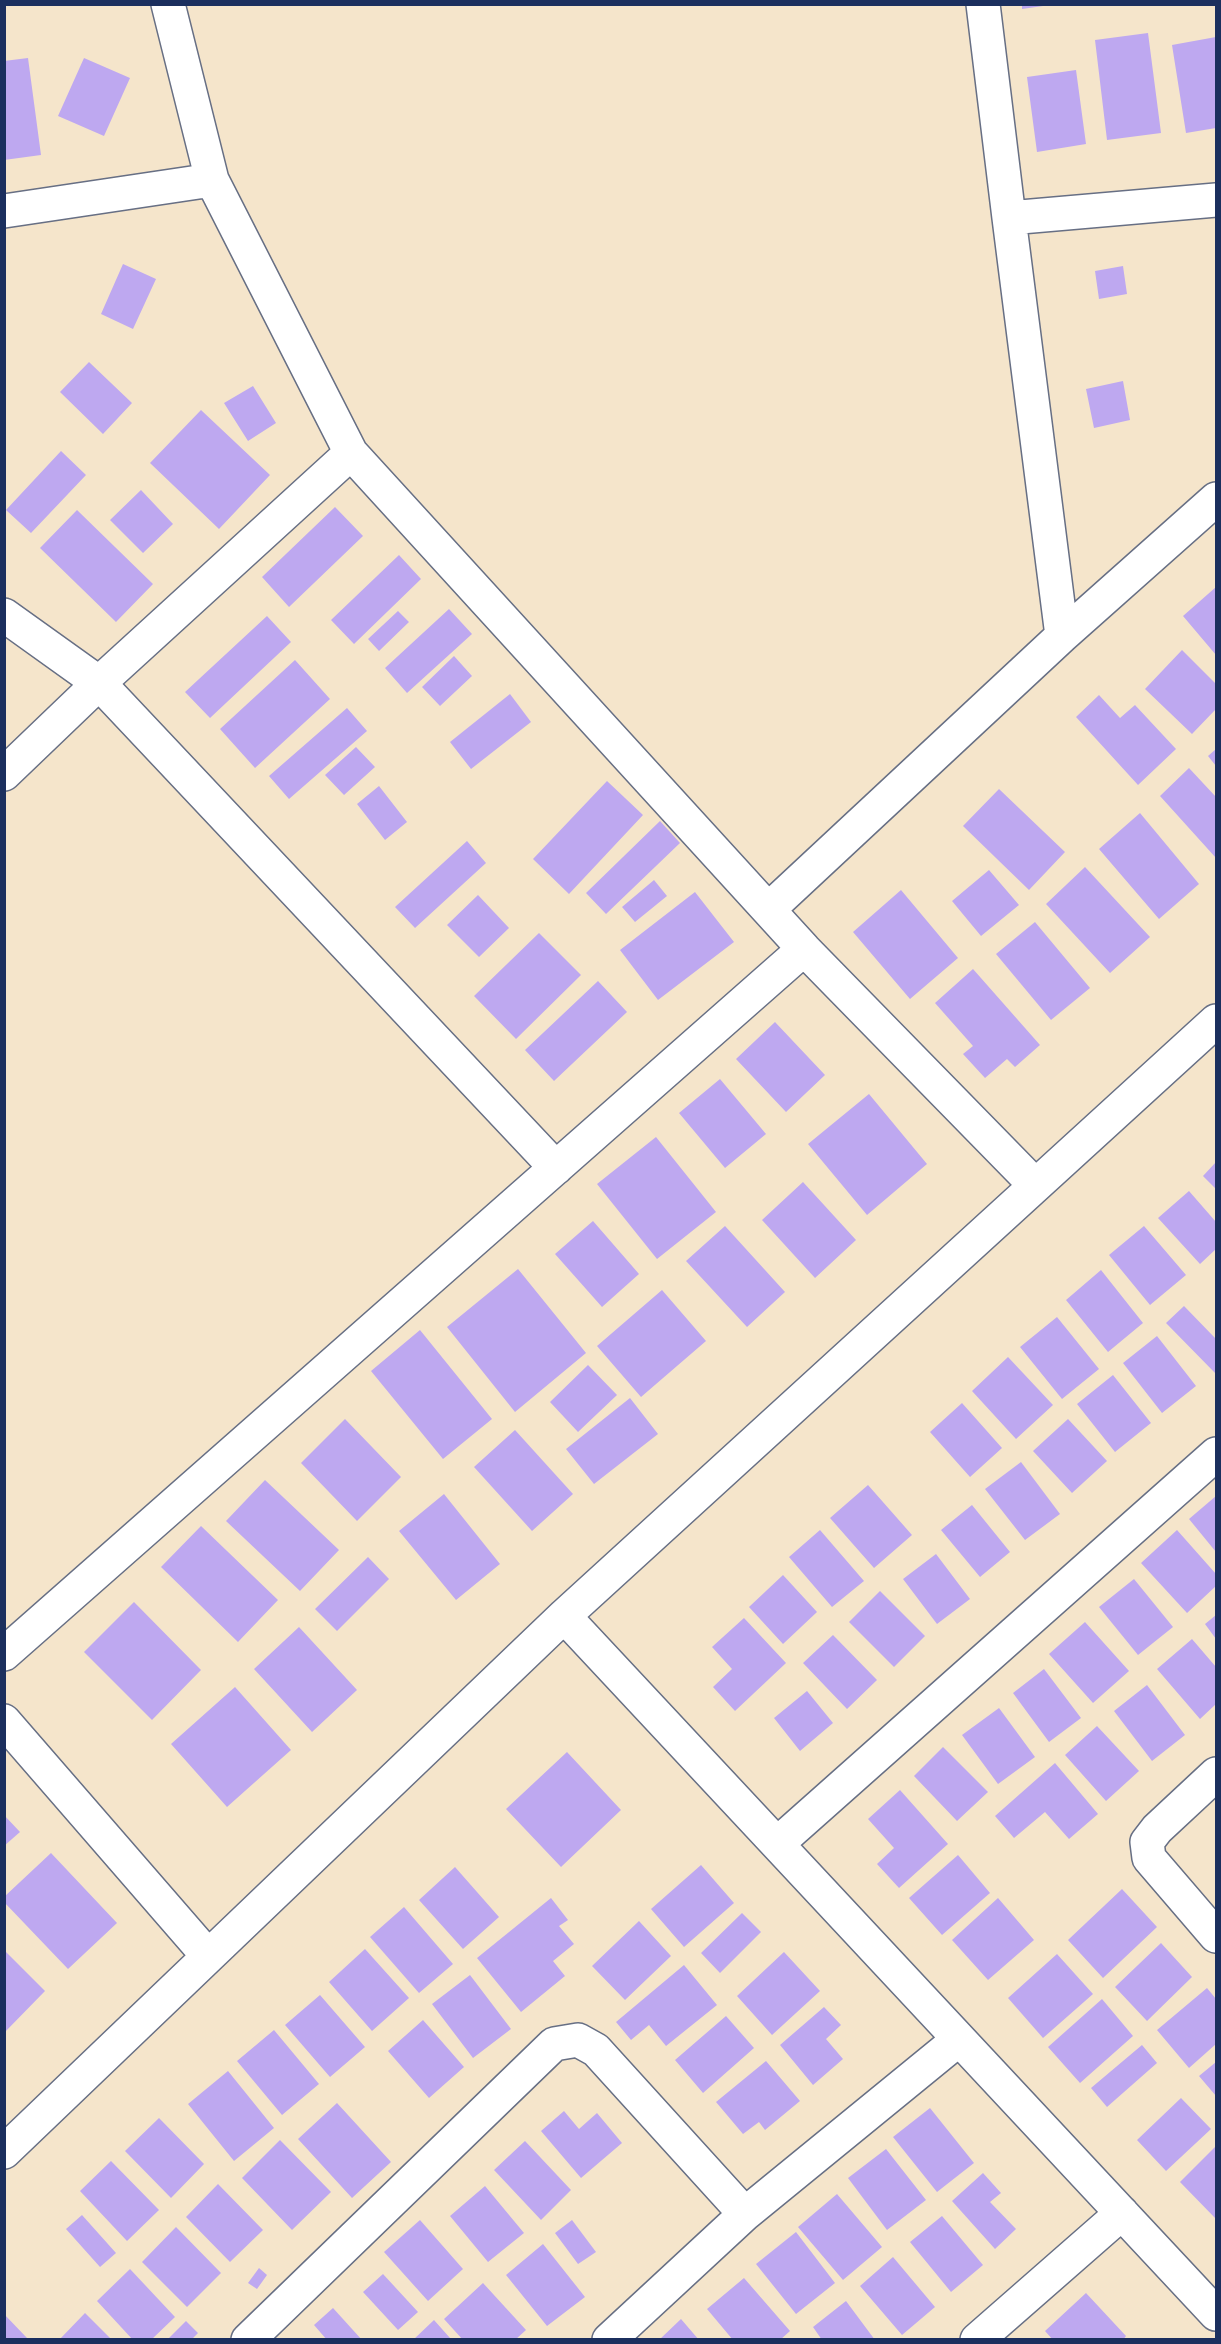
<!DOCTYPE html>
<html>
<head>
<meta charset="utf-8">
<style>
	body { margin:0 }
	#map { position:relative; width:1221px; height:2344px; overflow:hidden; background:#f5e5cb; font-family:"Balsamiq Sans",sans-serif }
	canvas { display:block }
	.frame { position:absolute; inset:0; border:6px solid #1b2f5e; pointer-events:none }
</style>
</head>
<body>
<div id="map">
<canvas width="1221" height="2344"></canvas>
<div class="frame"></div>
</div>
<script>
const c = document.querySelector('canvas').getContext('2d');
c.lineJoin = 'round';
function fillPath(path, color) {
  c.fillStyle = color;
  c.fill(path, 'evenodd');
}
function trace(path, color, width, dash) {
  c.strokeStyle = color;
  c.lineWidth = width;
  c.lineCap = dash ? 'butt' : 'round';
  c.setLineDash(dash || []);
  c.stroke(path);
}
fillPath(new Path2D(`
	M1022,4H1043V6L1022,9Z
	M1148,33L1161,133L1107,140L1095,40Z
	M1216,37V128L1186,133L1172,45Z
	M28,58L41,155L4,160V61Z
	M84,58L130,78L104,136L58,116Z
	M1076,70L1086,144L1037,152L1027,77Z
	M123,264L156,279L133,329L101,314Z
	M1123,266L1127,294L1099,299L1095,271Z
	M89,362L132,403L103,434L60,392Z
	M1123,381L1130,420L1094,428L1086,389Z
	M253,386L276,423L248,441L224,403Z
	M201,410L270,475L219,529L150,463Z
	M61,451L86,475L31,533L6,510Z
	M141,490L173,524L143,553L110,520Z
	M335,507L363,536L289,607L262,577Z
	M77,510L153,584L116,622L40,548Z
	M399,555L421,579L354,644L331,620Z
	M1216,587V655L1183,616Z
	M449,609L472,634L407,693L385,668Z
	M398,611L409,622L379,651L368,639Z
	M267,616L291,642L210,718L185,692Z
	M1182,650L1216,684V709L1192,734L1145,689Z
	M454,656L472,676L440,706L422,687Z
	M295,660L330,699L255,768L220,729Z
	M510,694L531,722L471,769L450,742Z
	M1099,695L1120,718L1135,705L1176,749L1138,785L1076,717Z
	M347,708L367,731L289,799L269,776Z
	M356,747L375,767L344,795L325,775Z
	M1216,749V766L1208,756Z
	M1189,768L1216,797V858L1160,796Z
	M607,781L643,815L569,894L533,859Z
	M379,786L407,822L385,840L357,804Z
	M999,789L1065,852L1029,890L963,826Z
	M1140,813L1199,884L1159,919L1099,849Z
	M660,821L680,843L606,914L586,893Z
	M467,841L486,863L415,928L395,907Z
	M1085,867L1150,937L1110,973L1046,904Z
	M989,870L1019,905L981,936L952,901Z
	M654,880L667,896L635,922L622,907Z
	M901,890L958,958L910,999L853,932Z
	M695,892L734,942L658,1000L620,950Z
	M478,895L509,928L479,957L447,925Z
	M1035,922L1090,988L1051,1020L996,954Z
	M539,933L581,975L516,1039L474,996Z
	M973,969L1040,1045L1015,1067L1007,1059L985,1078L963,1054L973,1046L935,1003Z
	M598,981L627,1012L554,1081L525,1050Z
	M775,1022L825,1075L786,1112L736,1059Z
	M720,1079L766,1134L725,1168L679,1113Z
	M869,1094L927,1164L867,1215L808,1144Z
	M656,1137L716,1212L657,1259L597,1184Z
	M1216,1162V1189L1203,1176Z
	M803,1182L856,1240L815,1278L762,1220Z
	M1189,1191L1216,1222V1249L1200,1264L1158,1218Z
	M593,1221L639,1274L602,1307L555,1254Z
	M725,1226L785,1292L747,1327L686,1261Z
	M1144,1226L1186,1275L1150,1305L1109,1255Z
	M518,1269L586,1353L515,1412L447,1327Z
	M1101,1270L1143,1323L1108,1352L1066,1300Z
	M662,1290L706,1341L641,1397L597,1346Z
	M1184,1306L1216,1339V1374L1166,1323Z
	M1057,1317L1099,1369L1062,1399L1020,1347Z
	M420,1330L492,1419L443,1459L371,1371Z
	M1157,1336L1196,1386L1162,1413L1123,1363Z
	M1008,1357L1053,1405L1016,1439L972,1391Z
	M588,1365L617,1395L578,1432L550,1402Z
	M1113,1375L1151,1423L1115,1452L1077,1404Z
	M630,1398L658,1434L594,1484L566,1449Z
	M962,1403L1002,1448L970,1477L930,1432Z
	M345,1419L401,1477L357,1521L301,1463Z
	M1068,1419L1107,1461L1072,1493L1033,1451Z
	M515,1430L573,1494L532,1531L474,1467Z
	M1021,1462L1060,1514L1025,1540L985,1489Z
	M265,1480L339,1550L300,1591L226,1521Z
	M868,1485L912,1535L874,1568L830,1518Z
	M444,1494L500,1564L456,1600L399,1531Z
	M1216,1496V1552L1189,1519Z
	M972,1505L1010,1552L980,1577L941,1530Z
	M201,1526L278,1600L238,1642L161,1567Z
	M820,1530L864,1581L832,1607L789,1557Z
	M1177,1530L1216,1574V1586L1187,1613L1141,1563Z
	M936,1554L970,1599L937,1624L903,1579Z
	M368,1557L389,1579L337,1631L315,1609Z
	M783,1575L817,1612L783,1644L749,1607Z
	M1134,1579L1173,1627L1138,1655L1099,1607Z
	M880,1591L925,1636L894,1667L849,1622Z
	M134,1602L201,1670L152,1720L84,1652Z
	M1216,1615V1639L1205,1624Z
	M744,1618L786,1663L735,1711L713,1687L732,1669L712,1647Z
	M1085,1622L1129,1671L1093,1703L1049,1654Z
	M299,1627L357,1690L312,1732L254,1669Z
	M833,1635L877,1680L847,1709L803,1663Z
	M1192,1639L1216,1667V1704L1200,1719L1157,1669Z
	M1044,1669L1081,1718L1049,1742L1013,1693Z
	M1147,1685L1185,1735L1152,1761L1114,1711Z
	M235,1687L291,1750L227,1807L171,1744Z
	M807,1691L833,1723L800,1751L774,1718Z
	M999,1708L1035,1757L998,1784L962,1735Z
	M1097,1726L1139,1771L1106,1801L1065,1755Z
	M943,1747L988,1792L957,1821L914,1776Z
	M567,1752L621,1810L561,1867L506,1809Z
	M1055,1763L1098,1814L1069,1839L1045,1812L1014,1838L995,1816Z
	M900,1790L948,1844L899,1888L877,1864L894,1848L868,1819Z
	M4,1815L20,1832L4,1846Z
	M51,1853L117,1923L68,1969L4,1902V1897Z
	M958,1855L990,1893L942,1935L909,1898Z
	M701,1865L734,1903L684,1947L651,1909Z
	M455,1867L499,1917L463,1949L419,1900Z
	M1122,1889L1157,1927L1103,1978L1068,1940Z
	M551,1898L568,1920L559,1926L574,1944L553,1961L565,1976L521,2012L477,1958Z
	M998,1898L1034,1940L988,1980L952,1940Z
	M404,1907L453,1964L419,1993L370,1937Z
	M742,1913L761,1932L720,1973L701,1953Z
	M639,1921L671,1956L625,2000L592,1966Z
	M1161,1943L1192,1977L1147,2021L1115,1987Z
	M365,1949L409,1998L372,2031L329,1982Z
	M5,1951L45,1991L5,2032Z
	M784,1952L820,1991L772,2035L737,1996Z
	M1057,1954L1093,1994L1043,2038L1008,1998Z
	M684,1965L717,2005L666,2046L649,2025L631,2040L616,2022Z
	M470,1975L511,2029L473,2058L432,2004Z
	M1207,1988L1216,1999V2044L1189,2068L1157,2030Z
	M320,1995L365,2047L330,2077L285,2025Z
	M1102,1999L1133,2036L1080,2083L1048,2047Z
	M824,2007L841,2025L826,2039L843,2059L813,2085L780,2045Z
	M726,2016L754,2048L703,2093L675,2060Z
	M423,2020L464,2067L429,2098L388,2051Z
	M274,2030L319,2084L282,2115L237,2061Z
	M1142,2045L1157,2063L1107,2107L1091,2088Z
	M766,2061L800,2101L765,2130L759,2122L743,2134L716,2102Z
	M1216,2062V2096L1199,2076Z
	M228,2071L274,2128L234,2161L188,2104Z
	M1181,2098L1211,2129L1166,2171L1137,2140Z
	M337,2103L391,2162L352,2198L298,2139Z
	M930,2108L974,2163L937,2192L893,2137Z
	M564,2111L579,2129L597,2113L622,2143L581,2178L541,2131Z
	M159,2118L204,2164L171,2198L125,2151Z
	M280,2140L331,2192L292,2230L242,2178Z
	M525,2141L571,2190L541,2220L494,2170Z
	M1216,2146V2219L1180,2182Z
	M886,2149L926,2200L887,2230L848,2178Z
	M111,2161L159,2210L127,2241L80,2191Z
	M983,2173L1001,2193L990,2202L1016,2229L995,2249L952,2201Z
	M218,2184L263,2230L230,2262L186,2217Z
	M485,2186L524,2233L488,2262L450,2216Z
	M837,2194L882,2247L843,2280L798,2227Z
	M82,2215L116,2253L100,2267L66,2229Z
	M942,2216L983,2265L951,2292L910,2242Z
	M420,2220L463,2269L428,2301L384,2252Z
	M572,2220L596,2252L578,2264L555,2233Z
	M176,2227L221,2273L187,2307L142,2262Z
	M796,2232L835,2283L796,2314L756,2264Z
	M543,2244L585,2297L547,2326L506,2275Z
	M893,2257L935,2307L902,2335L860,2286Z
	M259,2268L267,2275L257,2289L248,2283Z
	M130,2269L175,2317L151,2340H133L97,2301Z
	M383,2274L418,2312L398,2330L363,2292Z
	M744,2278L790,2331L780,2340H733L707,2309Z
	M483,2283L526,2330L515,2340H463L444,2319Z
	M1086,2293L1126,2336L1123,2340H1053L1045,2331Z
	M846,2301L875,2340H822L813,2327Z
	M333,2308L362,2340H327L314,2325Z
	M85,2313L112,2340H59Z
	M4,2314L27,2338L26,2340H4Z
	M681,2319L699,2340H659Z
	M434,2320L450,2338L413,2340Z
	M186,2321L198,2333L191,2340H167Z`), '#bea8f0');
const street = new Path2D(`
	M168,4L212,180L351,453L804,949
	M983,4L1009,218L1216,200
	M4,211L212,180
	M1009,218L1062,636
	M4,615L99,683L556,1168
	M4,774L99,683L351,453
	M769,909L1062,636L1216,499
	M564,1616L1216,2314
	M4,1654L804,949L1035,1185
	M4,1721L208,1956
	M1216,1774L1157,1829L1147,1842L1149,1858L1216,1936
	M777,1844L1216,1454
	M4,2152L564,1616L1216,1021
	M248,2340L554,2044L578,2040L596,2050L745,2214
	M609,2340L745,2214L958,2040
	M977,2340L1122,2213`);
trace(street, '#676f84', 36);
trace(street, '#fff', 33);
</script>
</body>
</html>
